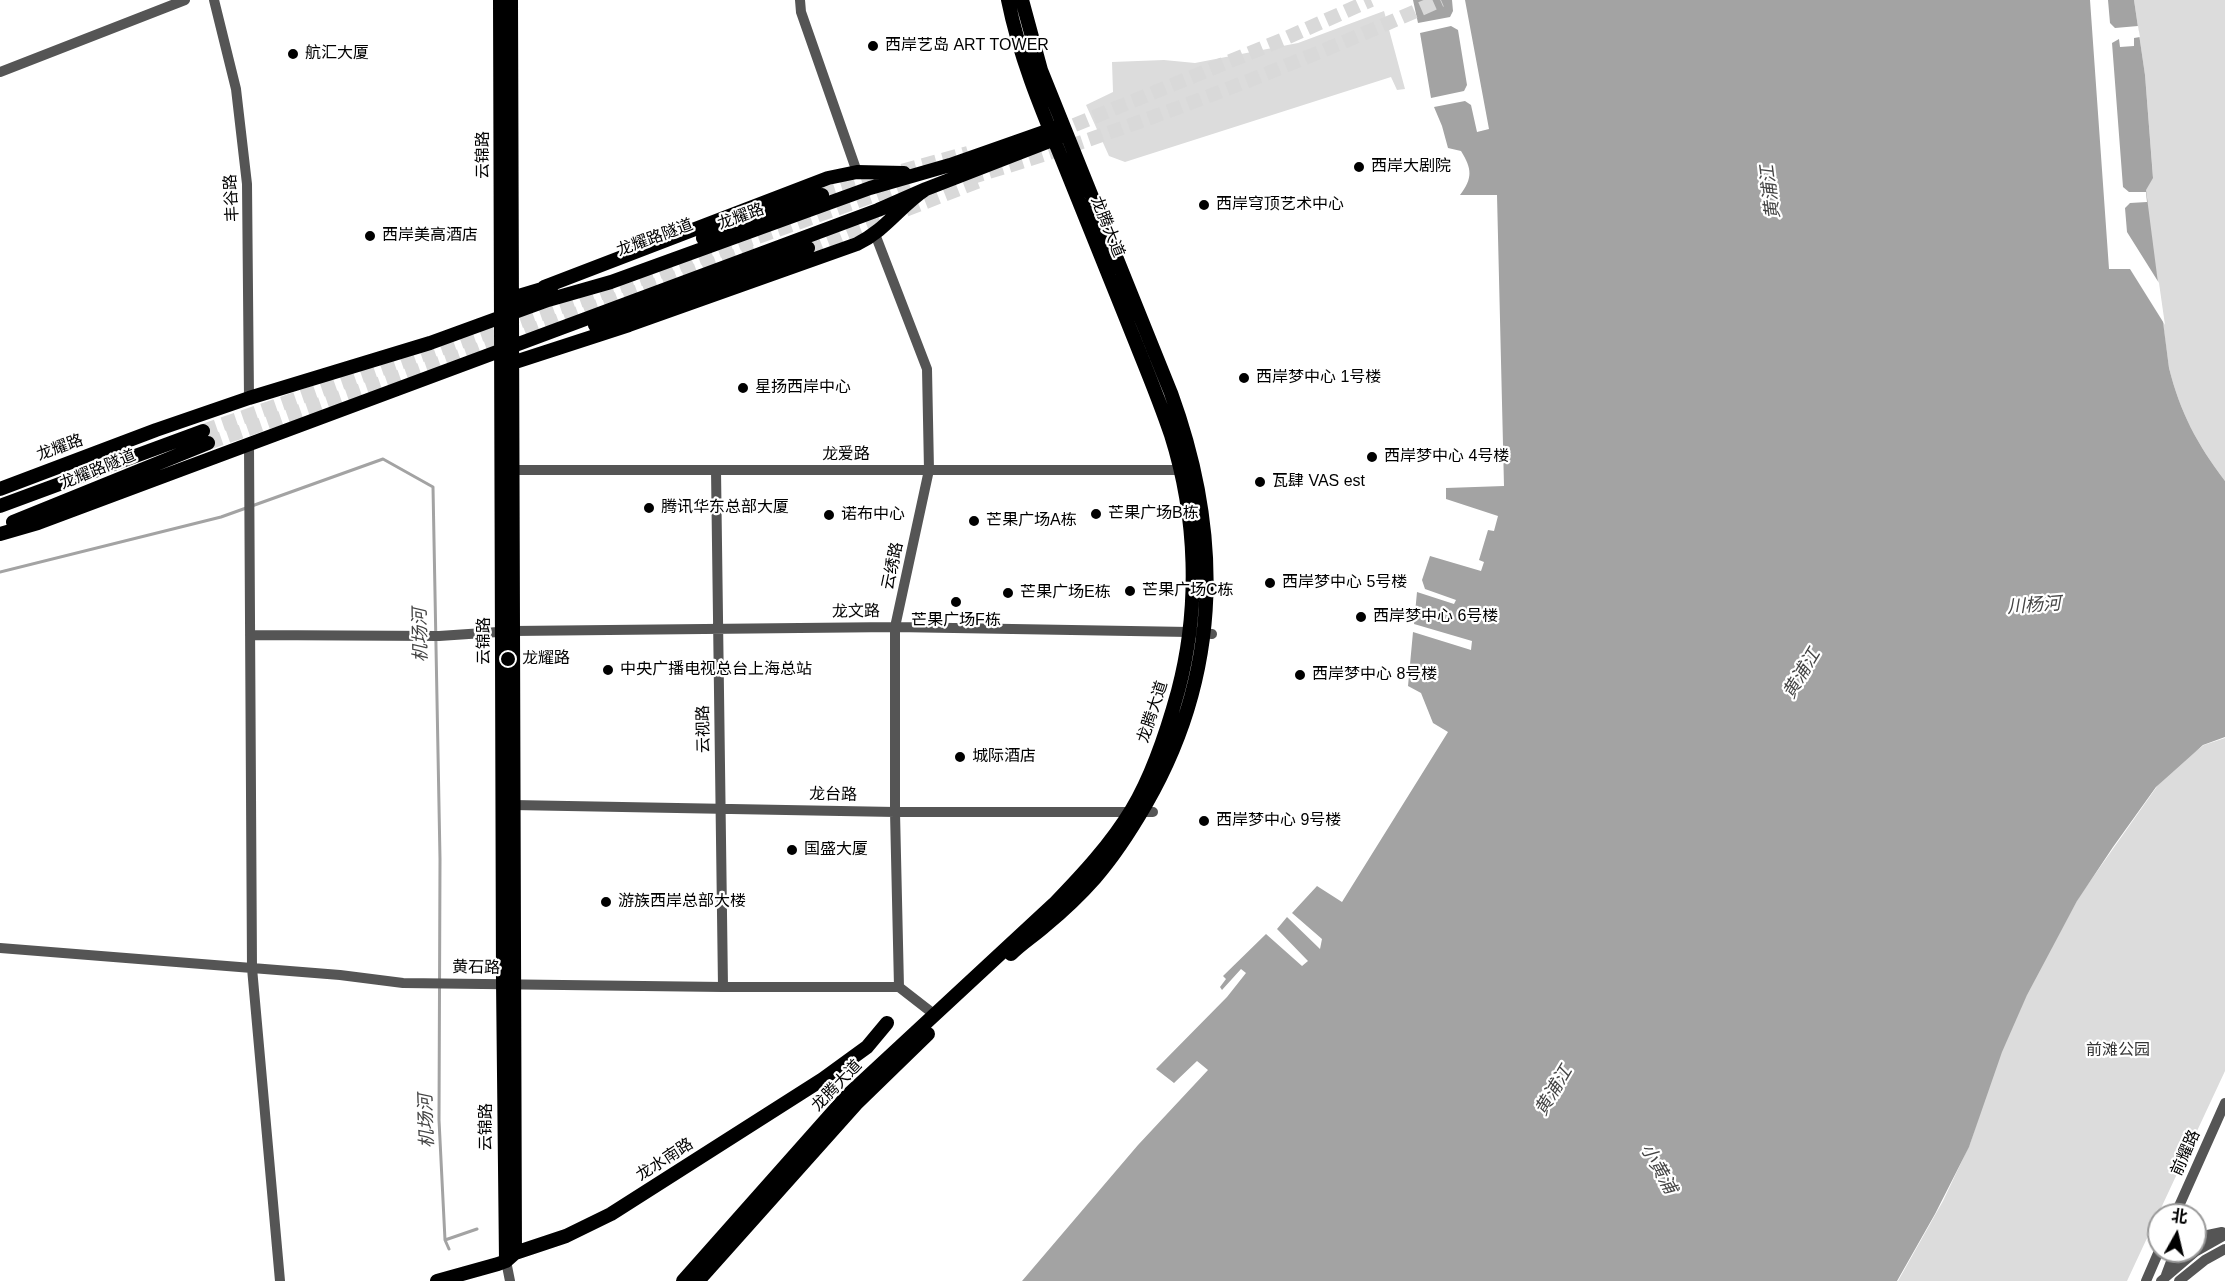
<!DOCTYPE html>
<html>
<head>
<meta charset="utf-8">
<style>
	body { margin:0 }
	#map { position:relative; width:2225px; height:1281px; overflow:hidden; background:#fff; font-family:Helvetica,"Noto Sans SC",sans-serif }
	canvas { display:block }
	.north { position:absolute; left:2147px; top:1203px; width:60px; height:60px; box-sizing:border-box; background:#fff; border:2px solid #999; border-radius:50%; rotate:8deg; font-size:16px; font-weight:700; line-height:24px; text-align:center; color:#000 }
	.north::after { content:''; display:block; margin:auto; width:21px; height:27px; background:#000; clip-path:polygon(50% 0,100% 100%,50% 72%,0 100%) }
</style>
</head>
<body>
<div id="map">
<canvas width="2225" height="1281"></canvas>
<div class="north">北</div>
</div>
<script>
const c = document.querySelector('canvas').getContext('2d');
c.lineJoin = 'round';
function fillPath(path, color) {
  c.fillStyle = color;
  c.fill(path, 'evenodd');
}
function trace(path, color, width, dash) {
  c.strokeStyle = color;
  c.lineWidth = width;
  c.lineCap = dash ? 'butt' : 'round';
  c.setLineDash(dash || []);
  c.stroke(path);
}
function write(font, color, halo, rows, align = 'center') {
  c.font = font + ' Helvetica,"Noto Sans SC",sans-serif';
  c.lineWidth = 4.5;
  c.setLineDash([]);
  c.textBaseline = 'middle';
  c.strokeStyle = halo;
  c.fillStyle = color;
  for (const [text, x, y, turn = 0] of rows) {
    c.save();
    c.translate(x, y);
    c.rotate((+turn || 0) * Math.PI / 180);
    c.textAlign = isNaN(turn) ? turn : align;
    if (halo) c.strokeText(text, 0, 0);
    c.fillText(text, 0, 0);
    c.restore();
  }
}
fillPath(new Path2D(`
	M2134,0H2225V481C2197,444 2180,412 2169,368L2145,190L2153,177L2145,75Z
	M1384,11L1405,89L1397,90L1391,77L1125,162L1109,156L1086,105L1113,92L1112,62L1164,60L1195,63L1298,43Z
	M2225,738V1071L2127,1281H1898L1943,1201L1970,1144L1996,1064L2030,987L2079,897L2158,785L2181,762L2204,745Z`), '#dcdcdc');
fillPath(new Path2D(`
	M1413,0H1452L1453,11L1450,17L1418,23Z
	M1465,0H2134L2145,75L2153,178L2146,190L2169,368C2180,412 2197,444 2225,481V737L2203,745L2156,787L2113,847L2077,901L2027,995L2002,1052L1969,1147L1935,1214L1897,1281H1022L1138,1145L1208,1070L1197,1061L1174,1083L1156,1069L1227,997L1246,973L1241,969L1222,990L1220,987L1226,979L1223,976L1266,934L1302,966L1308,961L1277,929L1287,917L1320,949L1322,939L1292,913L1317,886L1342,902L1448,732L1433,723L1421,693L1408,686L1413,632L1471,650L1472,641L1414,624L1417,592L1454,604L1456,600L1425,589L1422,580L1430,556L1481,571L1484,562L1479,560L1488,530L1494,531L1498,516L1446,499V488L1504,486L1497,195H1460C1473,178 1472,169 1461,151L1448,148L1442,126L1434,107L1465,101L1471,105L1477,132L1489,129Z
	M1451,26L1458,30L1467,85L1464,91L1431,98L1420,33Z`), '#a3a3a3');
fillPath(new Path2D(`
	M2090,0H2108L2110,23L2115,28L2138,26L2140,37L2134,38V46L2120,47L2119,39L2112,43L2123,187L2129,192H2146L2147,202L2130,203L2125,208L2127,232L2159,283L2165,325L2130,269H2109Z`), '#fff');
trace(new Path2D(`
	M0,572L221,517L383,459L433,487L440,859L439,1120L445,1240L449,1249
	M445,1240L477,1229`), '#a3a3a3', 3);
trace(new Path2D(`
	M1055,133L1284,39L1371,0
	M969,178C1130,130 1287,68 1441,0
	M822,195L872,179L968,153
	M808,248L982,180
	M203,431L576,302L909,183
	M208,443L471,352L754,249`), '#d9d9d9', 14, [14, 7]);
trace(new Path2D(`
	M214,0L236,89L247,184L249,398
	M800,0L801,12L857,172
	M0,72L185,0
	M875,234L927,369L929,470L895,627V812L899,987
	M249,445L252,968L280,1281
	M512,470H1180
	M716,470L723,987
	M250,635L439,636L513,631L895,627L1189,632L1212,634
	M513,805L895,812H1153
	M0,948L340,975L403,983L723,987H899L935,1015
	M2175,1215L2225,1103
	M2195,1234L2203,1236L2222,1232
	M506,1261L510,1281
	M2166,1275L2175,1251
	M2146,1281L2159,1251
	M2161,1281L2195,1252L2225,1235
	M2179,1281L2205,1260L2225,1249`), '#555', 10);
trace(new Path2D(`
	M500,0L503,981L506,1261
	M511,0L515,1253
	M703,238L822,195
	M544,287L828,178L857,172L904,173
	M512,298L552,286
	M595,325L808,248
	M512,363L629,325L857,244C886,230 900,206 926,189L1060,137
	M0,489L156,430L249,398L430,343L548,300L611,282L870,188L950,165L1058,127
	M0,506L203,431
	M13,522L208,443
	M0,534L38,523L180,470L878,210L926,189
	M1011,954C1022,943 1035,935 1046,925C1063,911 1080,895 1095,878C1115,855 1131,830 1146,804C1222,672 1222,533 1171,393L1041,70L1022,0
	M437,1281L498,1264L506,1261L515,1253L566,1236L611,1214L823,1079L867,1047L887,1023
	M683,1281L848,1095L1054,904C1082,875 1111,844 1132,809C1153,774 1167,731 1178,691C1200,608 1197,517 1171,435C1158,396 1142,359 1127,321C1105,266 1083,212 1061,157C1040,106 1019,55 1008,0
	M698,1281L856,1104L928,1034`), '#000', 14);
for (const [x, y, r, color] of [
	[873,46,6,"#000"],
	[293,54,6,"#000"],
	[1359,167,6,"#000"],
	[1204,205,6,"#000"],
	[370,236,6,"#000"],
	[1244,378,6,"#000"],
	[743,388,6,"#000"],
	[1372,457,6,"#000"],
	[1260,482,6,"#000"],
	[649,508,6,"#000"],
	[1096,514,6,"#000"],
	[829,515,6,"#000"],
	[974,521,6,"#000"],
	[1270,583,6,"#000"],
	[1130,591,6,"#000"],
	[1008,593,6,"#000"],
	[956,602,6,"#000"],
	[1361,617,6,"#000"],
	[508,659,8,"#000"],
	[608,670,6,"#000"],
	[1300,675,6,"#000"],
	[960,757,6,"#000"],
	[1204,821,6,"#000"],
	[792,850,6,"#000"],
	[606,902,6,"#000"]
]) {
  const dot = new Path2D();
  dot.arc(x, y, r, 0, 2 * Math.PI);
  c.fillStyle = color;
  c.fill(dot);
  trace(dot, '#fff', 2);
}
write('16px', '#000', '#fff', [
	["西岸艺岛 ART TOWER",885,46],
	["航汇大厦",305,54],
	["西岸大剧院",1371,167],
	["西岸穹顶艺术中心",1216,205],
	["西岸美高酒店",382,236],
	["西岸梦中心 1号楼",1256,378],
	["星扬西岸中心",755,388],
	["西岸梦中心 4号楼",1384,457],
	["瓦肆 VAS est",1272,482],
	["腾讯华东总部大厦",661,508],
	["芒果广场B栋",1108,514],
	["诺布中心",841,515],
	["芒果广场A栋",986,521],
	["西岸梦中心 5号楼",1282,583],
	["芒果广场C栋",1142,591],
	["芒果广场E栋",1020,593],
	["西岸梦中心 6号楼",1373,617],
	["芒果广场F栋",956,621,"center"],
	["龙耀路",522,659],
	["中央广播电视总台上海总站",620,670],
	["西岸梦中心 8号楼",1312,675],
	["城际酒店",972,757],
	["西岸梦中心 9号楼",1216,821],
	["国盛大厦",804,850],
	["游族西岸总部大楼",618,902]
], 'left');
write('16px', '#000', '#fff', [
	["云锦路",484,155,-90],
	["丰谷路",232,198,-93],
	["龙耀路",741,217,-20],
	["龙腾大道",1107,227,68],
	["龙耀路隧道",655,238,-20],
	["龙耀路",60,448,-20],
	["龙爱路",846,455],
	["龙耀路隧道",98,470,-22],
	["云绣路",893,566,-78],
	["龙文路",856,612,-1],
	["云锦路",485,641,-90],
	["龙腾大道",1153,712,-72],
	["云视路",704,729,-91],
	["龙台路",833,795,1],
	["黄石路",476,968,1],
	["龙腾大道",837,1086,-46],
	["云锦路",487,1127,-90],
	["前耀路",2186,1153,-66],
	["龙水南路",665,1160,-33]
]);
write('16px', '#333', '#fff', [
	["前滩公园",2118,1051]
]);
write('italic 18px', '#444', '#fff', [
	["黄浦江",1771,192,-97],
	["川杨河",2034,606,-4],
	["机场河",421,635,-91],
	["黄浦江",1802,674,-59],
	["黄浦江",1554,1091,-59],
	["机场河",427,1121,-92],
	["小黄浦",1658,1169,61]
]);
</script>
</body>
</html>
